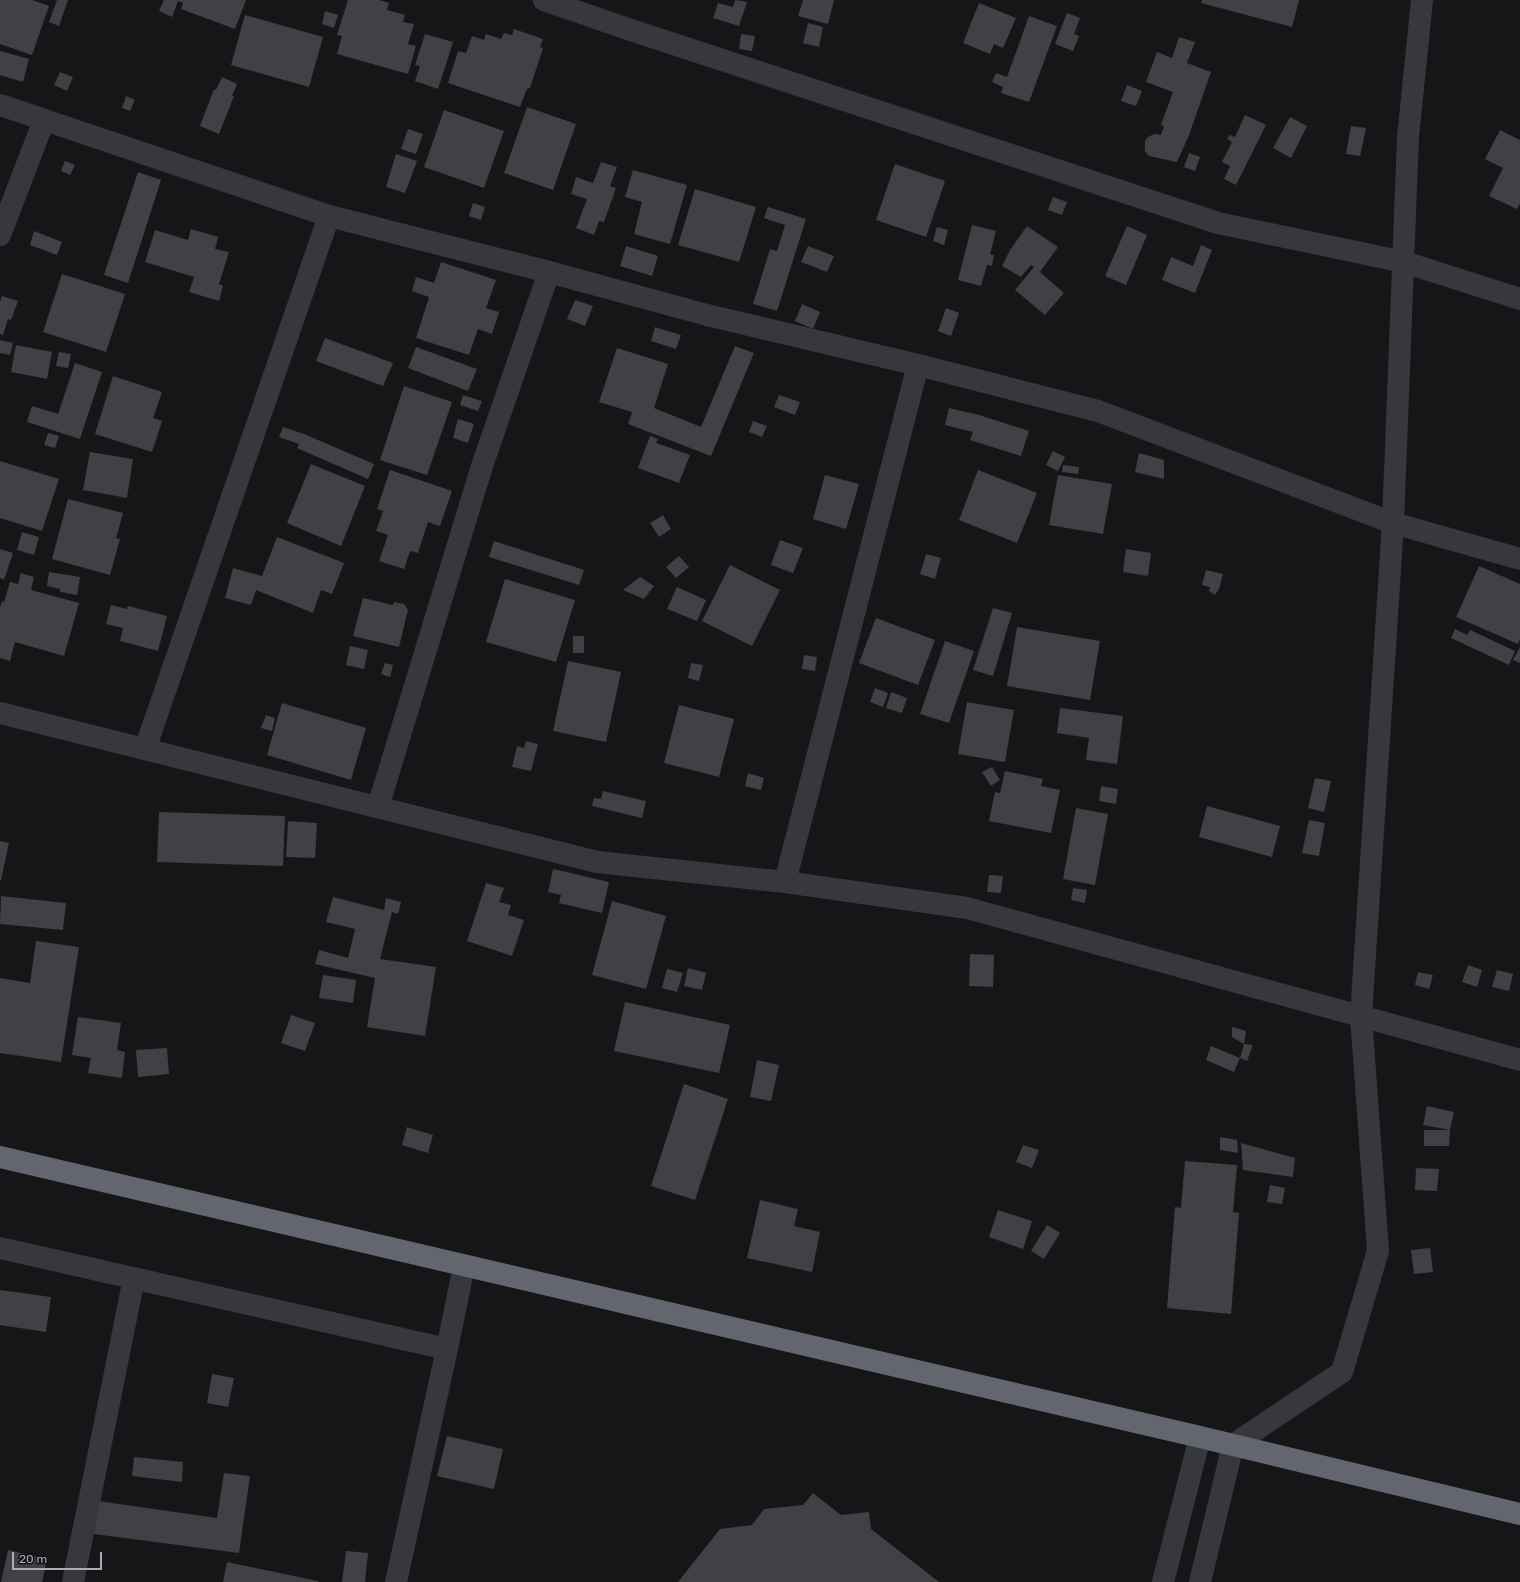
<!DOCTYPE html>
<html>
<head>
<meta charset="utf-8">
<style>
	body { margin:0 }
	#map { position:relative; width:1520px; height:1582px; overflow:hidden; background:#161618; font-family:Rubik,sans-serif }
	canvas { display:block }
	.scale { position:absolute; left:12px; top:1552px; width:90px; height:18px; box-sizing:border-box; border:2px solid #a8adb8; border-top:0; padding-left:5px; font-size:12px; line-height:14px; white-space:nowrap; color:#a8adb8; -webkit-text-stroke:3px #111113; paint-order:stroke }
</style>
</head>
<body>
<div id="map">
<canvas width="1520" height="1582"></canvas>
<div class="scale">20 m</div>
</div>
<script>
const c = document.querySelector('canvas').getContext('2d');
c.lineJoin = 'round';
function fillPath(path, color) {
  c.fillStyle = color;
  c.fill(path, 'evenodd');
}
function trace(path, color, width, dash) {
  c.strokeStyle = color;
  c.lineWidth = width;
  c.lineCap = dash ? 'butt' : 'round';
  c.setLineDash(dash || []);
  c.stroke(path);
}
fillPath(new Path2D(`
	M0,0H32L49,6L32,55L0,44Z
	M57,0H68L59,26L49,22Z
	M164,0H246L235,29L181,9L183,3L178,1L172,17L159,11Z
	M348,0H379L389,3L387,10L405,15L403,22L414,24L408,44L416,46L408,74L337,54L342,36L337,35Z
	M735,0L747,2L739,26L713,18L718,3L733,7Z
	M803,0H834L828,24L798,16Z
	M1202,0H1299L1292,27L1201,3Z
	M979,3L1016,18L1003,48L994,44L990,54L963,43Z
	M325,11L338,15L334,28L322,24Z
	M1067,13L1080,18L1074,34L1079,36L1073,51L1055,44Z
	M245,15L323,37L309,87L231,65Z
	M1029,16L1057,26L1029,102L1001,93L1003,87L992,82L996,73L1007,77Z
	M808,23L823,27L819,47L803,43Z
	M514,29L543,39L540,47L543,48L530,88L527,89L520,107L448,83L458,51L466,53L472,36L484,40L486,34L501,39L504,33L512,35Z
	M425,34L453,42L438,89L415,81L420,66L415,65Z
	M741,34L755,36L752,51L739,49Z
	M1179,37L1195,42L1187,63L1211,72L1189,135L1177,162L1149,156L1145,151V141L1148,137L1154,134L1161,135L1164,126L1161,125L1173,92L1146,82L1157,52L1172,58Z
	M0,51L29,59L23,82L0,75Z
	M60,72L73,77L67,91L54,85Z
	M222,77L237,84L232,96H234L219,134L200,126L214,89L216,90Z
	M1127,85L1142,91L1136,106L1121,101Z
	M126,96L135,100L130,111L122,108Z
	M527,107L576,124L553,190L504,173Z
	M444,110L504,131L484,188L424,167Z
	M1245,115L1266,125L1236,185L1224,179L1230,166L1222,162L1232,142L1227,139L1230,135L1235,137Z
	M1290,117L1307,126L1291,158L1273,148Z
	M1351,126L1366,128L1360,156L1346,154Z
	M408,129L423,134L416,154L401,149Z
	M1500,130L1520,140V203L1517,209L1489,196L1503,168L1485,159Z
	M1189,153L1200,157L1195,171L1184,167Z
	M396,154L417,161L405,193L386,187Z
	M65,161L75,165L70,175L61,171Z
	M601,162L617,167L610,186L616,188L604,222L599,221L594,235L576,228L587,199L571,194L576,177L593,183Z
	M895,164L945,181L926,237L876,220Z
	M633,170L687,185L670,244L634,234L642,202L625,197Z
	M138,172L161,180L128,283L104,275Z
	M695,189L756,207L739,262L678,245Z
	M1053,197L1067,202L1062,215L1048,210Z
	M473,203L485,207L481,220L469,216Z
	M768,207L806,219L777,311L753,304L770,249L777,251L785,225L764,218Z
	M972,225L996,231L990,254L994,255L992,266L987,265L981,286L958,280Z
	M1027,226L1058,247L1040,272L1064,293L1045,315L1015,290L1034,267L1031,265L1021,277L1002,266L1010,250Z
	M1127,226L1147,235L1126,285L1105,276Z
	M937,227L948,230L944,245L933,241Z
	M191,229L218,237L215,249L229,252L219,284L223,286L219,301L189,292L194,277L145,262L155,230L188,240Z
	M34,231L62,242L57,255L30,245Z
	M1201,245L1212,250L1195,293L1162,280L1171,257L1193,266Z
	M626,246L658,256L652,276L620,266Z
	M808,246L834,256L827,272L801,262Z
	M441,262L496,280L486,308L499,312L492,334L478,329L469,355L416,338L429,297L412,291L416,277L434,283Z
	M62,274L125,294L106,352L43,332Z
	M2,296L18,301L11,320L8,319L3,335L0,334V302Z
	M575,300L593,306L585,326L567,319Z
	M802,304L820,312L813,329L795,321Z
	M946,308L959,313L951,336L938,331Z
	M655,327L681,335L676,349L651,341Z
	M325,338L393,363L383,386L316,361Z
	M0,340L13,343L10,355L0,353Z
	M16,345L52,352L47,379L11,372Z
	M735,346L754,353L711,456L628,424L632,412L599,402L617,348L668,364L654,408L701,427Z
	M416,347L477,369L468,391L408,368Z
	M59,352L71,354L68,368L56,366Z
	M75,363L102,372L80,439L27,422L32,406L58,414Z
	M113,376L162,392L153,418L162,421L152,452L95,434Z
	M404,386L452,402L427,475L380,460Z
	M463,395L482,401L478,411L460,405Z
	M779,395L800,402L795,415L774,407Z
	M949,408L979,415L1029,431L1021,456L970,440L973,432L945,425Z
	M458,419L474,424L468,443L453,438Z
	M753,421L767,426L762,437L749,432Z
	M283,427L304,434L374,464L368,479L297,448L299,444L279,437Z
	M48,433L59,436L55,448L44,445Z
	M650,436L658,439L656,443L690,455L679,483L638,468Z
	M1053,451L1065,457L1058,471L1046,465Z
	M90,452L133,459L127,498L83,490Z
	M1139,453L1164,460V479L1135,472Z
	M0,461L59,479L42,531L0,518Z
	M311,464L365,486L341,546L287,523Z
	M1063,465L1079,467L1078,474L1062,472Z
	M390,470L452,491L440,526L428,522L418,553L410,551L404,569L379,561L388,535L376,531L383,511L377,509Z
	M978,470L1037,493L1017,543L959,520Z
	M825,475L859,484L846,529L813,519Z
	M1058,475L1112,484L1103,534L1049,525Z
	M68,499L123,513L116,538L120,539L110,575L52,559Z
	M663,515L671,529L659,537L650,523Z
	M22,532L39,537L34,555L17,550Z
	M277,537L344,563L332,594L321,590L313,613L256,590L251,605L225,598L233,568L262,576Z
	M780,540L803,548L793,573L771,565Z
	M494,541L584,570L579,585L489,557Z
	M0,549L13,553L4,580L0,578Z
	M1126,549L1151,553L1148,576L1123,572Z
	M926,554L941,558L935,579L920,574Z
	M679,556L689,567L676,578L666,567Z
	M730,565L780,590L752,646L702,621Z
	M1479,566L1520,584V639L1518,644L1456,617Z
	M1206,570L1223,574L1219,589L1215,595L1209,591L1210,587L1202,585Z
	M49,572L80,577L77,595L60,592V589L47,586Z
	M21,573L34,577L31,590L79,603L64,656L15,642L10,661L0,658V608L2,601L4,602L10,582L18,584Z
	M640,577L654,586L644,599L623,590Z
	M505,579L575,600L556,662L486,642Z
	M677,587L706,600L697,621L667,609Z
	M363,598L393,605L394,602L404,604L408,610L399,647L353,636Z
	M111,605L127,609L128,606L167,616L158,651L120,641L123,628L106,624Z
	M993,608L1012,613L993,676L973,670Z
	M876,618L935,640L918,685L859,663Z
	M1017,627L1100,641L1090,700L1007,686Z
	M1455,629L1467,635L1470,630L1515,651L1509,665L1451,638Z
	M573,636H584V653H573Z
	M945,641L974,651L949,723L920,714Z
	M350,646L368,650L364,669L346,665Z
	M1520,647V663L1513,660Z
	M804,655L817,657L815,671L802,669Z
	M568,661L621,672L606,742L553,731Z
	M385,663L393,665L390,677L381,674Z
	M691,663L703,665L699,681L688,678Z
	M875,688L888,693L883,707L870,702Z
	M891,692L907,698L902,713L886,708Z
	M967,702L1014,710L1005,762L958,754Z
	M282,703L366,728L351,780L267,755Z
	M679,705L734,719L719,777L664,763Z
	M1060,708L1123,716L1117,764L1086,760L1089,738L1057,733Z
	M266,715L275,718L272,731L261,728Z
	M526,741L538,744L531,771L512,767L517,746L524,748Z
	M992,767L1000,780L991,786L982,772Z
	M1005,771L1043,779L1041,786L1060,790L1051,833L989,821L995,792L1000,793Z
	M748,773L764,778L761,790L745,786Z
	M1315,778L1331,781L1324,812L1308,808Z
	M1101,786L1118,789L1116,804L1099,801Z
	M603,791L646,801L642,818L592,806L594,798L601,799Z
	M1207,806L1280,826L1272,857L1199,837Z
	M1076,808L1108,814L1095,885L1063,879Z
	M159,812L285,816L283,866L157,862Z
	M1309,820L1325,823L1319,856L1302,853Z
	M288,821L317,823L315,858L286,857Z
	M0,841L9,843L1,880H0Z
	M553,869L609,882L602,913L559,903L561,895L548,892Z
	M989,875L1003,876L1001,893L987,892Z
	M486,883L504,888L499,902L511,905L508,915L524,920L512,956L467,941Z
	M1073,888L1087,890L1085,903L1071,900Z
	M1,896L66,903L63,930L0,924Z
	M333,897L384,910L386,898L401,902L398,914L392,912L380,959L436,967L425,1036L367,1027L375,978L315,964L319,950L348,958L355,929L326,922Z
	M612,901L666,916L646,989L592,975Z
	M36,941L79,947L61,1062L0,1053V978L30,983Z
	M970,954L994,955L993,987L969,986Z
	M1468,965L1482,970L1477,987L1462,982Z
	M688,968L706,973L702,990L684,986Z
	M667,969L683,973L677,992L662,988Z
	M1497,970L1513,974L1509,991L1492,987Z
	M1418,972L1433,975L1429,989L1415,985Z
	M323,975L356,980L353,1003L319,998Z
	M625,1002L730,1025L719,1073L614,1051Z
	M291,1015L315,1023L305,1051L281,1043Z
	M78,1017L121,1023L117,1050L125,1052L122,1078L88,1073L91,1058L72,1055Z
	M1232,1027L1246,1031L1244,1044L1232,1037Z
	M1244,1044L1253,1045L1247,1061L1240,1058Z
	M1211,1046L1240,1058L1234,1072L1206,1060Z
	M167,1048L169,1074L138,1077L136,1050Z
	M757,1060L779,1065L771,1101L750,1097Z
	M684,1084L728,1099L695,1200L651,1186Z
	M1427,1106L1454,1112L1450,1130L1449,1146H1424V1130H1450L1423,1125Z
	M407,1127L433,1135L428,1153L402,1145Z
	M1220,1137L1237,1140L1238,1153L1220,1150Z
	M1241,1143L1295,1158L1293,1177L1243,1170Z
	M1023,1145L1039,1150L1032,1168L1016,1162Z
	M1185,1161L1237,1165L1233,1212L1239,1213L1231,1314L1167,1308L1175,1207L1181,1208Z
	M1416,1168L1439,1169L1437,1191L1415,1190Z
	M1270,1185L1285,1188L1282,1204L1267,1202Z
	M760,1200L798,1209L794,1226L820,1232L812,1272L747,1258Z
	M998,1210L1032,1221L1023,1249L989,1237Z
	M1047,1225L1060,1233L1044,1259L1031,1251Z
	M1430,1248L1433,1272L1414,1274L1411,1250Z
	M0,1290L51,1297L46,1332L0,1325Z
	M212,1374L234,1378L228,1407L207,1403Z
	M447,1436L503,1449L494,1489L437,1476Z
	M134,1457L183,1462L182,1482L132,1476Z
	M224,1473L250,1476L239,1553L94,1534L98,1501L217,1518Z
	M813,1493L841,1515L869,1512L871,1529L939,1582H678L720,1529L752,1525L764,1509L803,1505Z
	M8,1550L47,1559L42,1582H1Z
	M346,1551L368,1553L365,1582H342Z
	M227,1562L318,1581V1582H223Z`), '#404145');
trace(new Path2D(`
	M544,0L625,28L1218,223L1404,262L1520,299
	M0,105L329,216L549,272L707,315L918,365L1098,411L1393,523L1520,559
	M0,235L44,120
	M0,713L597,862L785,882L967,908L1520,1060
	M145,749L329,216
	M378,807L482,466L549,272
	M785,882L918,365
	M0,1248L447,1349
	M73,1582L134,1278
	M396,1582L447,1349L464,1266
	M1163,1582L1200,1437
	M1200,1582L1233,1445L1342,1372L1378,1251L1361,1016L1393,523L1408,137L1422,0`), '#37383d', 22);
trace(new Path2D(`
	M0,1157L1200,1437L1520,1514`), '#63666e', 22);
</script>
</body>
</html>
